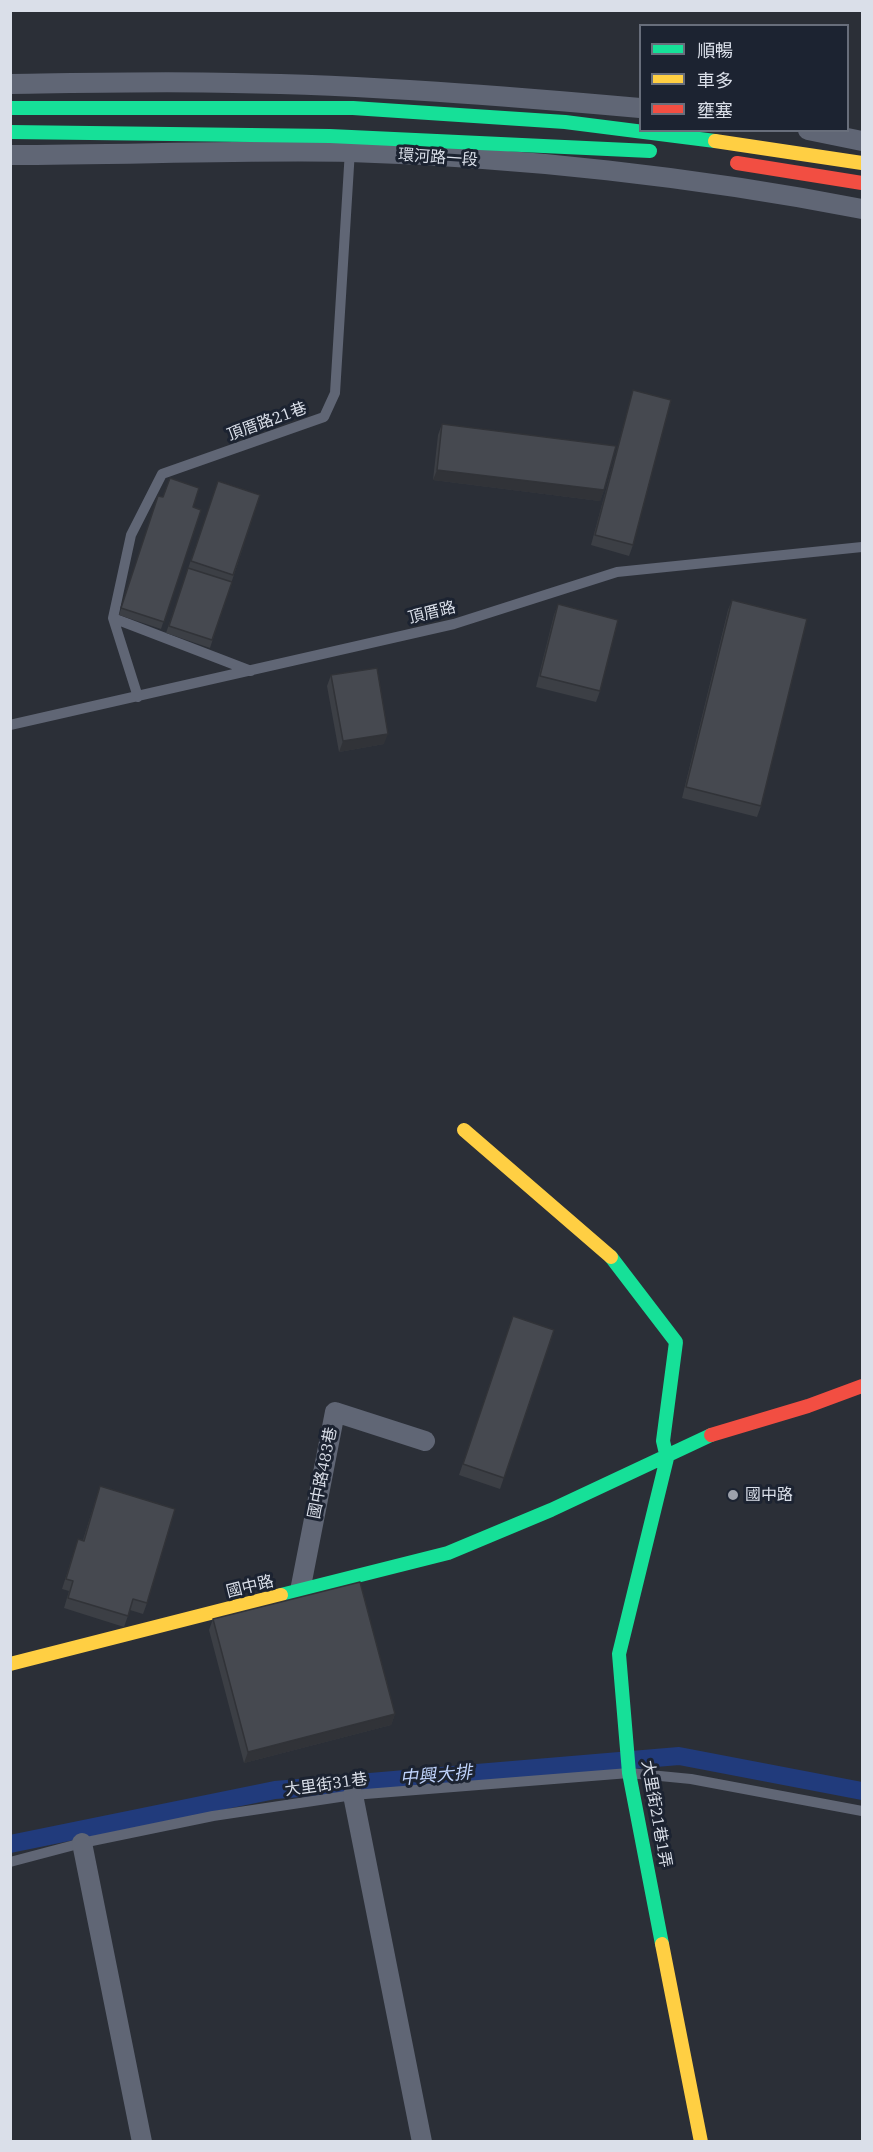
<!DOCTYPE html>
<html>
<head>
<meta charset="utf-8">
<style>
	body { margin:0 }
	#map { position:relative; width:873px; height:2152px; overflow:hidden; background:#2b2f37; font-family:"IBM Plex Serif","Noto Sans TC",serif }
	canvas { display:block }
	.frame { position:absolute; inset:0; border:12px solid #dadfe9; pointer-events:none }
	.legend { position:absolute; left:639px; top:24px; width:210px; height:108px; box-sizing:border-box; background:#1c2331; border:2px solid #686e7b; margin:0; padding:8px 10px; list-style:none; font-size:18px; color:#dadfe9 }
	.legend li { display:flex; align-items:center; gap:12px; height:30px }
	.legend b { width:30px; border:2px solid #686e7b }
</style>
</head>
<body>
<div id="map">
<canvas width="873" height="2152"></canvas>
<div class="frame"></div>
<ul class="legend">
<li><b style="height:8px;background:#16e098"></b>順暢</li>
<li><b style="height:8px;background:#ffcf43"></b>車多</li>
<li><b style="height:8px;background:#f24e42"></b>壅塞</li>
</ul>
</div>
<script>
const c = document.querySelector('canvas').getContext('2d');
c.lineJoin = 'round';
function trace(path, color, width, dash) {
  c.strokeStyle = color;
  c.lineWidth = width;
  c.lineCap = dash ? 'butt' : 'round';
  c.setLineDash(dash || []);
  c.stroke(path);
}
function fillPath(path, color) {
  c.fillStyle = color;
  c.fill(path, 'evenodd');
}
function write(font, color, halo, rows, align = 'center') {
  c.font = font + ' "IBM Plex Serif","Noto Sans TC",serif';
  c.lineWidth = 6;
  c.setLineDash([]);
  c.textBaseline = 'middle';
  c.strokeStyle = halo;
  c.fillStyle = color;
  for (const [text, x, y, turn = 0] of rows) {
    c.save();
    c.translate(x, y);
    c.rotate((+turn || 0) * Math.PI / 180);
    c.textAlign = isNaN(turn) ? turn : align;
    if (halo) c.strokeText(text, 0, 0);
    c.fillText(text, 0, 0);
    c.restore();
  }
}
trace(new Path2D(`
	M10,1844L275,1790L679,1756L862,1791`), '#213b7c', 18);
trace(new Path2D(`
	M113,618L251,671
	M138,697L113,618L131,535L162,474L324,417L335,393L350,150
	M10,725L454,624L617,572L862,547
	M10,1862L82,1843L213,1816L353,1795L629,1773L691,1779L862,1811`), '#606675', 10);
trace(new Path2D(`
	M10,84C85,83 159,81 233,83C369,85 505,96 640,108
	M808,130L862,141
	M10,155C123,155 237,150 350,152C517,157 699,177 862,209
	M300,1591L335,1412L425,1441
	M353,1795L422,2142
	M82,1843L142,2142`), '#606675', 20);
trace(new Path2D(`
	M10,108H353L565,122L715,141
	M10,132L330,136L650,151
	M611,1257L676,1342L663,1441L667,1458L619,1654L629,1773L662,1944
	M281,1595L448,1553L551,1510L711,1435`), '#16e098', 14);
trace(new Path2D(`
	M715,141L862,163
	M464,1130L611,1257
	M10,1664L281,1595
	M662,1944L701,2142`), '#ffcf43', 14);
trace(new Path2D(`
	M737,163L862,183
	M711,1435L808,1406L862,1386`), '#f24e42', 14);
fillPath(new Path2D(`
	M633,390V545L629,556L591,545L630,401Z
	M442,424L604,490L600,501L433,480L438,435Z
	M218,481L260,495L210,648L166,633Z
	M158,496L201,510L161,629L119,615Z
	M732,600L761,806L757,817L682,798L728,610Z
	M558,604L600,691L596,702L536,687L554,615Z
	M331,675L384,744L339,752L327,686Z
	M513,1316L554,1330L500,1489L459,1475Z
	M100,1486L147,1603L143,1614L130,1610L124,1627L64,1608L69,1591L62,1589L78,1539L83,1540Z
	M213,1619L395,1714L391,1725L244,1763L209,1630Z`), '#3c3f45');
fillPath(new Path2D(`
	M437,470L604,490L600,501L433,480Z
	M388,734L384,744L339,752L343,741Z
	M395,1714L391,1725L244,1763L248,1752Z`), '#313338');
const building = new Path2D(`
	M633,390L671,400L633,545L595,535Z
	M442,424L616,446L604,490L437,470Z
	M170,478L199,488L193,507L201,510L164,622L121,608L158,496L163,497Z
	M218,481L260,495L233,575L191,561Z
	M188,568L232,582L212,640L169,626Z
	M732,600L807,619L761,806L686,787Z
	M558,604L618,620L600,691L540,676Z
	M377,668L388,734L343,741L331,675Z
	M513,1316L554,1330L504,1478L463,1464Z
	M100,1486L175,1509L147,1603L133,1599L128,1616L68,1598L73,1581L66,1579L78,1539L84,1541Z
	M360,1582L395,1714L248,1752L213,1619Z`);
fillPath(building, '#464950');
trace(building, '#313338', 1.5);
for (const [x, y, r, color] of [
	[733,1495,6,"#9da1ab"]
]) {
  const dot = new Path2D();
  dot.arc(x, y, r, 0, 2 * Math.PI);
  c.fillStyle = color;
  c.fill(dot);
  trace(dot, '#1c2331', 2);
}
write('16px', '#dadfe9', '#1c2331', [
	["環河路一段",438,158,4],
	["頂厝路21巷",267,422,-20],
	["頂厝路",432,613,-14],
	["國中路483巷",323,1473,-79],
	["國中路",250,1587,-14],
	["大里街31巷",326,1785,-8],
	["大里街21巷1弄",656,1814,80]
]);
write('16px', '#dadfe9', '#1c2331', [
	["國中路",745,1495]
], 'left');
write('italic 18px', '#bfd3fc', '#1c2331', [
	["中興大排",436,1776,-5]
]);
</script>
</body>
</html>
